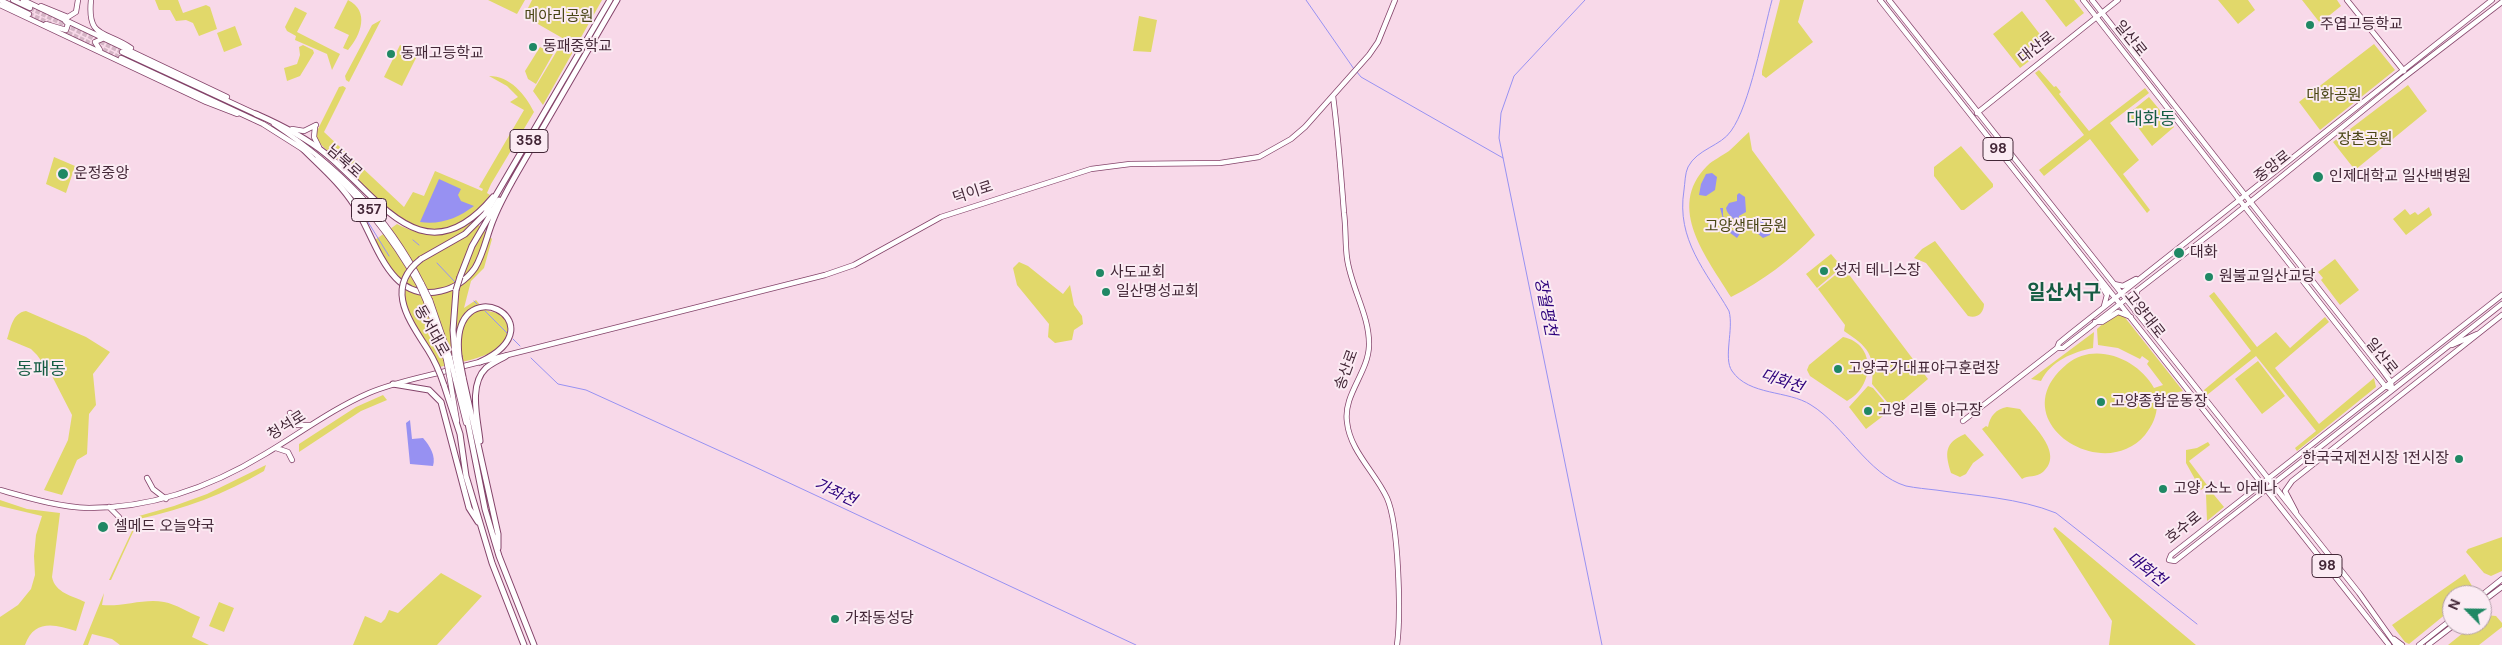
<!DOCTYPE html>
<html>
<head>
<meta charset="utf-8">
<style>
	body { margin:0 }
	#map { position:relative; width:2502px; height:645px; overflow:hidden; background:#f8d9e9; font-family:"DM Sans",sans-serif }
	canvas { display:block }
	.north { position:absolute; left:2442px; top:585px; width:50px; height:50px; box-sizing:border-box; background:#fbebf3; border:1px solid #b19da8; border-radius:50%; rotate:293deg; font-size:14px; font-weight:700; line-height:20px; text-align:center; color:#432737 }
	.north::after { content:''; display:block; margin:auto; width:18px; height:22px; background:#1f8864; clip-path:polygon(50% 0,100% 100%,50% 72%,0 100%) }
</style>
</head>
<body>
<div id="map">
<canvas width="2502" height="645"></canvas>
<div class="north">N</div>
</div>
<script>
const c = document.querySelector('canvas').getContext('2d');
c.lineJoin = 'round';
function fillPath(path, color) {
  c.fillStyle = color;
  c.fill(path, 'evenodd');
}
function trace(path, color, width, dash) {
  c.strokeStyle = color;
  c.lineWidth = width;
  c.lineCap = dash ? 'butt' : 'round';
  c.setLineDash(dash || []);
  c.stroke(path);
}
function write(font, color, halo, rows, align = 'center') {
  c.font = font + ' "DM Sans","Noto Sans KR",sans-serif';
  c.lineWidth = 4;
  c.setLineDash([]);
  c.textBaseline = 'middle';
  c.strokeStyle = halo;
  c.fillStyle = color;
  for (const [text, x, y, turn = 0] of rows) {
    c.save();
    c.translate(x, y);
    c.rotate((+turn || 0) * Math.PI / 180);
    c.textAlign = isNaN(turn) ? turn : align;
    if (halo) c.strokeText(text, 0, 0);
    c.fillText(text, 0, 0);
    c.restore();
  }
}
fillPath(new Path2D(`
	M155,0H178L183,13L206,5L210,7L217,29L199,36L193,23L186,20L176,21L170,10H159Z
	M348,0C370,11 361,35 348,50L343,48L349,35L334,28Z
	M488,0H525L517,14Z
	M532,0H602L543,105L533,91L564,39L524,16Z
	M1780,0H1804L1798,22L1813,42L1766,78L1762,75V71Z
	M2045,0H2074L2084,13L2066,27Z
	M2218,0H2248L2255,10L2238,24Z
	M2302,0H2337L2341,6L2320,23Z
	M295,7L307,13L297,32L340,54L332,70L327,54L295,40L296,36L287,31L285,27Z
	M2022,11L2042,37L2026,50L2032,59L2020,68L1993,34Z
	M1139,16L1157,20L1151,52L1133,51Z
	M381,20L349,82L346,80L345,76L372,25Z
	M235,26L242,45L224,52L217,33Z
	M2374,44L2395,70L2320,130L2299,102Z
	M303,45L313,50L314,53L300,76L287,81L284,68L297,64L300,55L299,47Z
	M400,45L418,54L402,86L384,77Z
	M540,47L553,54L536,84L528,79L525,71Z
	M2039,70L2054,87L2056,86L2061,92L2059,94L2089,131L2145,88L2149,93L2110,123L2139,160L2123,174L2150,210L2147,213L2090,139L2044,176L2039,170L2084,135L2035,73Z
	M489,76C510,76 525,94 534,112L491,184L487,193L490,195C439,265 384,213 344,166C334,154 321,149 315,135L339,87L343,86L346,88L324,132L404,207L413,192L424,196L435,171L482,191L483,189L479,187L524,110L510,102L518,97L507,86Z
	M2408,85L2427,111L2355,170L2333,142Z
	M2149,97L2174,127L2152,146L2128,114Z
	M1749,132L1752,150L1815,235C1791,259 1762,282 1731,297C1708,259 1665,208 1707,166C1713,160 1722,156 1729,151C1736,145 1742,138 1749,132Z
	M1961,146L1993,184V187L1964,210H1961L1934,176V167Z
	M54,157L75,166L66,193L46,184Z
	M2429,207L2432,215L2406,235L2393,219L2405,209L2410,215L2415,212L2418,215Z
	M474,220L492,239L484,268L471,281L464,308L476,300C478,302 481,307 484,309C492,314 501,310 507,321C523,354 459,362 440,367L414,326L397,277L385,262L375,240L397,224C422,238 451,236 474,220Z
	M1935,241L1984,304C1984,313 1977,319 1968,316L1926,263L1914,258L1922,249Z
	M1831,254L1842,267L1817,288L1806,274Z
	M2335,259L2359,290L2340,305L2321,280L2323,278L2318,272Z
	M1019,262L1028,266L1063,294L1070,285L1074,305L1082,316L1083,324L1074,330L1072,340L1055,343L1048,337L1049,324L1017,285L1013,268Z
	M1844,268L1928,379L1893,409L1872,384C1875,354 1868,347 1844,331L1845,325L1818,289Z
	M2214,292L2257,347L2276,332L2290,348L2325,317L2329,322L2275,368L2319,424L2374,378L2376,387L2297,451L2295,448L2316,431L2256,356L2207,395L2204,390L2251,351L2209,296Z
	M26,311L86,337L110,352L93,374L96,405L89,414L87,454L77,460L62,495L44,490L68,440L72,415L52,376L37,355L31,349L7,339C11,328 12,313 26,311Z
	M2115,313L2123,315L2183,391L2170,394L2160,405L2157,404C2157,416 2152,426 2145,435C2102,486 2000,419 2067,364C2095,341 2138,359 2154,388L2163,385L2147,364L2149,361L2142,356L2140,359L2118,348L2098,345L2097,329Z
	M2094,332L2093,348C2073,352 2051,361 2041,381L2031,379Z
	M1843,337C1877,344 1874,387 1847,401L1810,376L1807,370L1809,365Z
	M2258,361L2285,396L2262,414L2235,379Z
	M1868,386L1873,388L1884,401L1883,416L1866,429L1849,407Z
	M383,395L387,400L361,411L299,452V444L356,407Z
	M2007,407L2020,409C2032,425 2065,453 2043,472C2036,478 2028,475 2022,479L1982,429L1986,426L1988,427C1990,416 1996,409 2007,407Z
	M1965,434L1984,455L1973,463L1966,474L1960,477L1951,473C1945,453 1944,443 1965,434Z
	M2208,442L2210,445L2189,461L2207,485L2201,490L2186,463V450L2197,448Z
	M266,465L264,471C225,494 184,509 139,519L111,580H109L139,516L174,506L207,494Z
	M2210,490L2224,507L2207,521L2206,494Z
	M0,500L27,509L60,513L52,577C55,593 73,596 85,602L76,631C55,624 34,619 25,645H0V617L18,605L31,589L35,575L34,556L36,535L42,516L0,506Z
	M2055,527L2196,645H2109L2112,621L2053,529Z
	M2502,537V571L2491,576L2484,573L2466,552L2468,549Z
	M441,573L482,596L437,645H353L365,616L381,623L385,619L389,610L398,613Z
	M2465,574L2472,586L2471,593L2452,595V609L2409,644L2405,642L2392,625Z
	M104,593L102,605C123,607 145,598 164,602C176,604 189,613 200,617L192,637L209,645H120L112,639L92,634L88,645H83Z
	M219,602L234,608L224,632L209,626Z
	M2485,615L2496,616L2502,623V627L2479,645H2448L2473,625H2482V618Z`), '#e1d86a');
fillPath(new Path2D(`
	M1712,173L1717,177L1715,190L1706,196L1699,195L1701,184L1706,174Z
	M439,179L461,189L458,195L461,201L474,206C458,218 441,225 420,222Z
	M1739,193L1745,197L1746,212L1739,216L1738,224L1741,232L1737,238L1726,230L1720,208H1723V216L1728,221L1727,229L1735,231L1738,226C1736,218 1727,216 1726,208L1729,203L1737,201V195Z
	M1753,218L1770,220L1772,223L1770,235L1763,238L1757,233V225Z
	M410,420L412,439L423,438C430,446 436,456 433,466L410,464L406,423Z`), '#9791f2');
trace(new Path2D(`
	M1306,0L1354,69
	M1585,0L1514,76L1501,113L1499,138L1602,645
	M1772,0C1763,33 1750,105 1731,131C1721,146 1697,149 1688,167C1685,173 1685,183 1684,190C1676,240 1706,271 1729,311C1734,329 1723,358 1732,371C1749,396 1788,390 1811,405C1844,425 1868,475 1906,486C1916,488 1927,489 1936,490C1976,496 2019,498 2056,513L2197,624
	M1357,72L1361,77L1503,158
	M360,209L389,256
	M413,240L419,245
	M437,263L455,282
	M474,301L477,304
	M485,311L507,333
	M513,339L520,346
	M531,358L558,384L586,390L753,466L1136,645`), '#9791f2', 1);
trace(new Path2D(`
	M30,8L122,52
	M29,14L51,24
	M62,30L121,58`), '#d4b5c5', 4.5, [4.5, 2]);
const major = new Path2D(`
	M0,0L29,14
	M13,0L30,8
	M23,0L227,97
	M91,0C87,39 105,30 131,48
	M1880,0L2389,645
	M1889,0L2359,593L2396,645
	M2083,0L2385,386L2392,389
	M2092,0L2380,367L2391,382L2392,389
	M2347,0L2404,71
	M0,5L206,102L237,114
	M41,6L68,17L76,12L78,0
	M46,24L66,30L68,24L65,21
	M100,50L95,42L102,39
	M122,52L258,115
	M121,58L263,124L304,150
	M1333,96C1338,134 1341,173 1344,213C1346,228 1345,243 1347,258C1351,288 1370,316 1369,346C1368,373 1343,395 1347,422C1350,451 1375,472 1387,498C1399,525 1401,615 1397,645
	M1977,113L2118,0
	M274,124C337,166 387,215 422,284
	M315,127L314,137L319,147
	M292,129L304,131L316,125
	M317,159C359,195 392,236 419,285
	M2101,280V285L2107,295L2104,306
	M2114,284L2123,286L2136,279
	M430,300L450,358
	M426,301L446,359
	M2135,311L2134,303L2137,292
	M2095,322H2102L2118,312L2131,317
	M2452,345L2477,334
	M2057,348L2059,343L2070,334L2492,0
	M460,367L825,275L854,265L941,217L1091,169L1130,164L1220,163L1259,157L1291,139L1305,127L1369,55L1378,42L1395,0
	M455,379L466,423
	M450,380L457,421
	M290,413L297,425H311
	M1963,421L2057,348H2063L2223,224L2403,78L2502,2
	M276,448L288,452L292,460
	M147,478L153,489L166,499
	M0,490C29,498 59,507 89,508C153,508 211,487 265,454C299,434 332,409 369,393C395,382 423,377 450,370
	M109,507L119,517L124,530
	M2296,512L2285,491L2292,481L2502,315
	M2169,560L2171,555L2502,295
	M2169,560L2175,561L2502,304
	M2482,595L2502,579
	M2482,602L2502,587
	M2394,639L2402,645
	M2419,645L2452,619
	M2428,645L2454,625`);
const highway = new Path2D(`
	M256,114C281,125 305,137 326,154C378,196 424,280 493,197
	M303,149C321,167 341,184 354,205C376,238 388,304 441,291C455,288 467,279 475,268C484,253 487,234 494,218C504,193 519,170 532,147
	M530,150L617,0
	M421,259L465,234L485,214L610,0
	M460,277L472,246L499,200
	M459,356C449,264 564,322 480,362
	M455,357L453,330L456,290
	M463,377L498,534V548
	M459,378L485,509L499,556L534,645
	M393,384L429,390L441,402L469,508L478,522
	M444,385L460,434L466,476L492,563L524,645
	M480,441C478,420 468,385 486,368C492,363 499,360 506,356`);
trace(major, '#84446a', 6);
trace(highway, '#84446a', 7);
trace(major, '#fff', 4.5);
trace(highway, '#fff', 5);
const majorBridge = new Path2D(`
	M422,284L430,300
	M419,285L426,301
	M450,358L455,379
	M446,359L450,380`);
const highwayBridge = new Path2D(`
	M421,259C384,288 409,320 428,350C435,361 440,373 444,385
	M456,290L460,277
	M459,356L463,377
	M455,357L459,378`);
trace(majorBridge, '#84446a', 6, []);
trace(highwayBridge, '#84446a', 7, []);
trace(majorBridge, '#fff', 4.5);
trace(highwayBridge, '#fff', 5);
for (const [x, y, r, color] of [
	[2310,25,5,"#1f8864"],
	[533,47,5,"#1f8864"],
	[391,54,5,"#1f8864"],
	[63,174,6,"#1f8864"],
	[2318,177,6,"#1f8864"],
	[2179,253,6,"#1f8864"],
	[1824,271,5,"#1f8864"],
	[1100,273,5,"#1f8864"],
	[2209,277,5,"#1f8864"],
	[1106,292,5,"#1f8864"],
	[1838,369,5,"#1f8864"],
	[2101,402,5,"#1f8864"],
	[1868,411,5,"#1f8864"],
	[2459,459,5,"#1f8864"],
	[2163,489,5,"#1f8864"],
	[103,527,6,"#1f8864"],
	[835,619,5,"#1f8864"]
]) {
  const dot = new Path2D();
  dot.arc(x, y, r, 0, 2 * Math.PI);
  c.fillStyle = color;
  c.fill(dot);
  trace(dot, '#fbebf3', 2);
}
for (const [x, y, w] of [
	[529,141,38],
	[1998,149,30],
	[369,210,35],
	[2327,566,30]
]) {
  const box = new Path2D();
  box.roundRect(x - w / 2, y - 11.5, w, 23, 4);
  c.fillStyle = '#fbebf3';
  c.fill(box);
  trace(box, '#432737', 1);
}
write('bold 14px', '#432737', null, [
	["358",529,141],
	["98",1998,149],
	["357",369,210],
	["98",2327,566]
]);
write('15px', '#494514', '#fbebf3', [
	["메아리공원",559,17],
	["대화공원",2334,96],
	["장촌공원",2365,140],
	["고양생태공원",1746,227]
]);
write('15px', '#432737', '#fbebf3', [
	["주엽고등학교",2320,25],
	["동패중학교",543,47],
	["동패고등학교",401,54],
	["운정중앙",74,174],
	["인제대학교 일산백병원",2329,177],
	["대화",2190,253],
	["성저 테니스장",1834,271],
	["사도교회",1110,273],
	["원불교일산교당",2219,277],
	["일산명성교회",1116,292],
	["고양국가대표야구훈련장",1848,369],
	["고양종합운동장",2111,402],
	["고양 리틀 야구장",1878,411],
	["한국국제전시장 1전시장",2449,459,"right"],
	["고양 소노 아레나",2173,489],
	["셀메드 오늘약국",114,527],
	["가좌동성당",845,619]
], 'left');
write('15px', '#432737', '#fbebf3', [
	["일산로",2130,39,51],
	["대산로",2037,48,-38],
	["남북로",344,162,42],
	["중앙로",2273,167,-38],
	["덕이로",973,193,-18],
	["고양대로",2144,315,52],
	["동서대로",431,331,61],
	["일산로",2381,357,52],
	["송산로",1347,370,-70],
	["청석로",287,426,-32],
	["호수로",2184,528,-39]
]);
write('italic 16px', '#2d027c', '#fbebf3', [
	["장월평천",1545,307,79],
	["대화천",1782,382,19],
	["가좌천",835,493,25],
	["대화천",2146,570,38]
]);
write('18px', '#155c43', '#fbebf3', [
	["대화동",2151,120],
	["동패동",41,370]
]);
write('bold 20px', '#155c43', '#fbebf3', [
	["일산서구",2064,294]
]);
</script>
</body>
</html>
